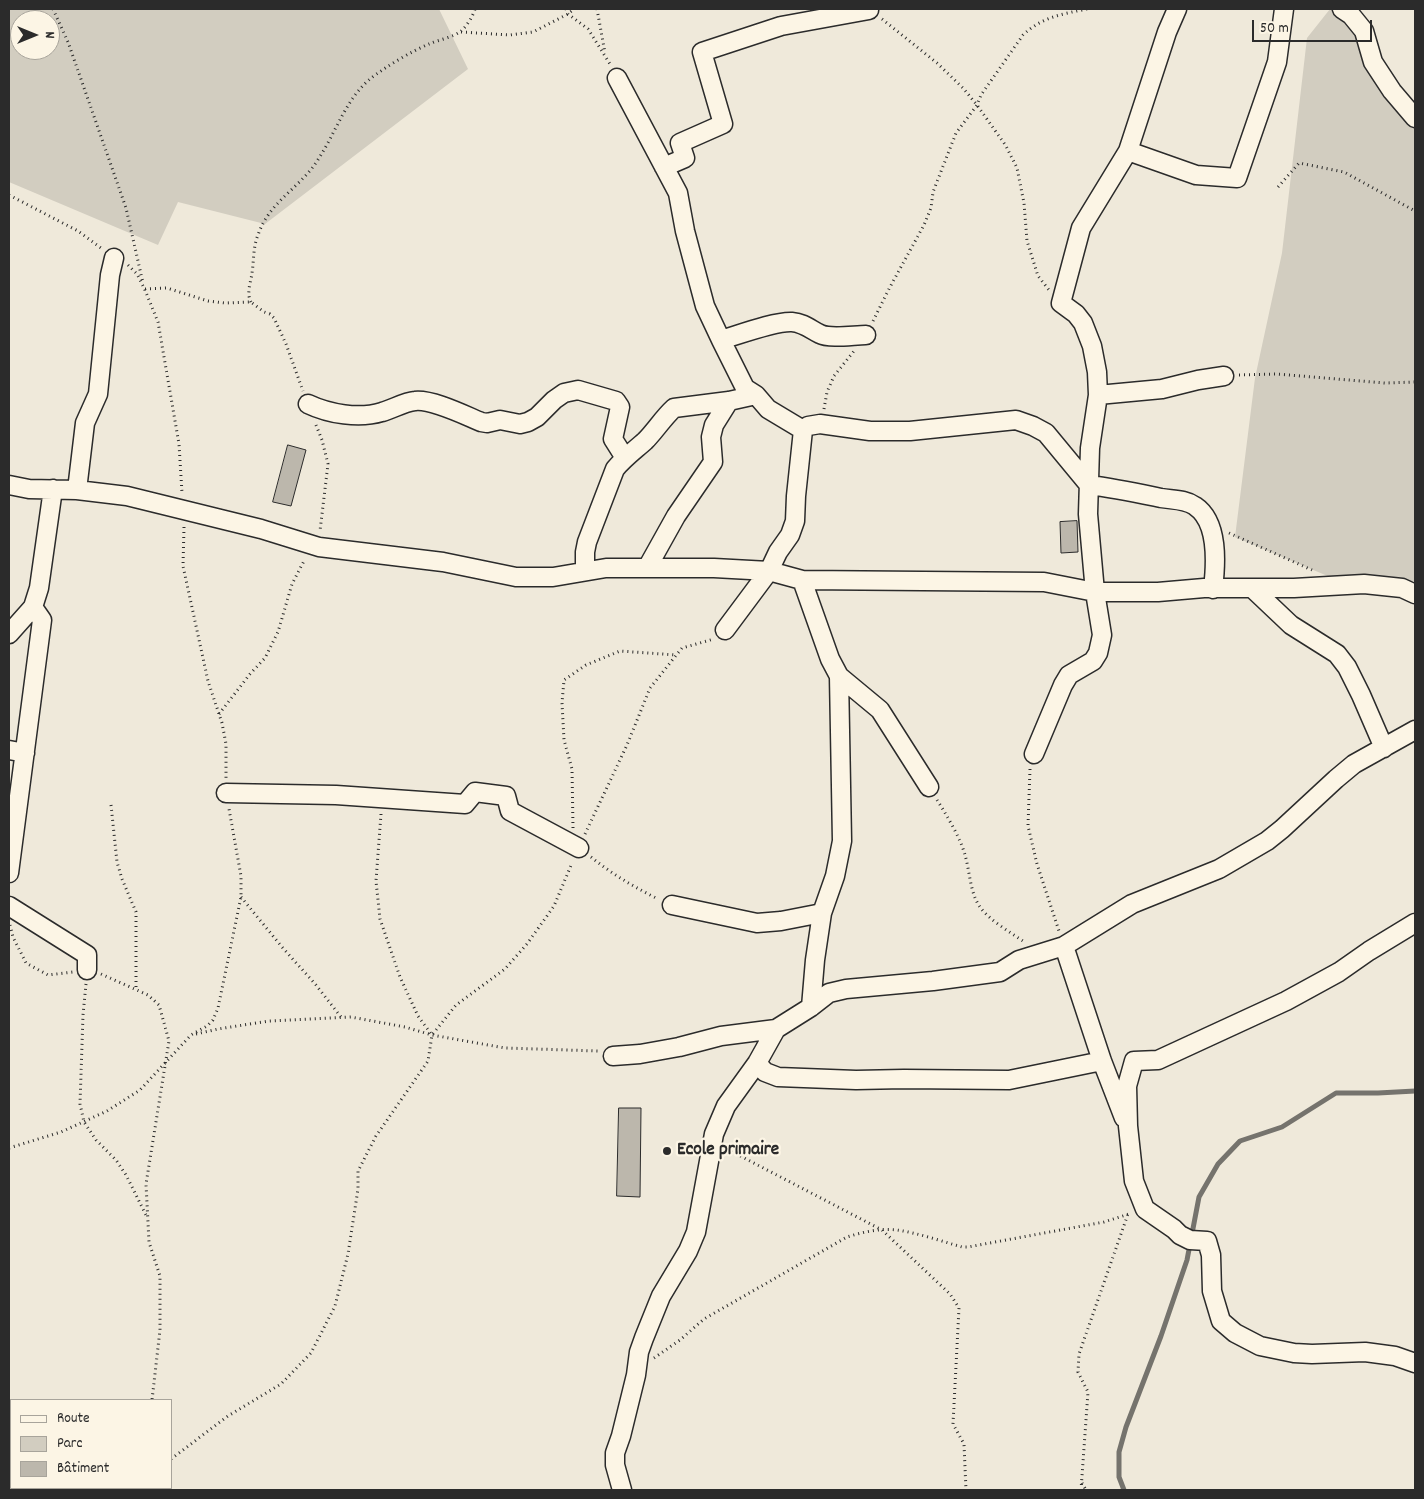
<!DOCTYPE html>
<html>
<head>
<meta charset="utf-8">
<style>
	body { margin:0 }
	#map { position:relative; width:1424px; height:1499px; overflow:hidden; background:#efe9da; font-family:Dekko,sans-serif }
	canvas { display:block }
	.frame { position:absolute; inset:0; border:10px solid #2b2b2b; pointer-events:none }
	.legend { position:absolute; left:10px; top:1399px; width:162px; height:90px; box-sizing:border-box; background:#fcf5e5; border:1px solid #a8a49b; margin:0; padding:6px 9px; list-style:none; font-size:15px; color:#2b2b2b }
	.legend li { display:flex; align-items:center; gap:10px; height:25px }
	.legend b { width:25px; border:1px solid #a8a49b }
	.north { position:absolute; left:10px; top:10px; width:50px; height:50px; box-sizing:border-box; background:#fcf5e5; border:1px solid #a8a49b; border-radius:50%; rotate:90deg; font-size:14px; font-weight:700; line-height:20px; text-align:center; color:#2b2b2b }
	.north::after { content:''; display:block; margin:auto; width:18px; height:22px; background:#2b2b2b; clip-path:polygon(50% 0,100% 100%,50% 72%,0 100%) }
	.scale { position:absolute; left:1252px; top:20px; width:120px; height:22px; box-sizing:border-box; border:2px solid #2b2b2b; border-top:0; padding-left:6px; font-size:15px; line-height:18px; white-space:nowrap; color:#2b2b2b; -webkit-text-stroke:4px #fcf5e5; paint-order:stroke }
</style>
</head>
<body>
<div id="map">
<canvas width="1424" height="1499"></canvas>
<div class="frame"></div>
<ul class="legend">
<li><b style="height:6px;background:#fcf5e5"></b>Route</li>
<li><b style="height:14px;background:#d2cdc0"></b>Parc</li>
<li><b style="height:14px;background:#bcb7ac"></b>Bâtiment</li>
</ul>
<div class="north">N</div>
<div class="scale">50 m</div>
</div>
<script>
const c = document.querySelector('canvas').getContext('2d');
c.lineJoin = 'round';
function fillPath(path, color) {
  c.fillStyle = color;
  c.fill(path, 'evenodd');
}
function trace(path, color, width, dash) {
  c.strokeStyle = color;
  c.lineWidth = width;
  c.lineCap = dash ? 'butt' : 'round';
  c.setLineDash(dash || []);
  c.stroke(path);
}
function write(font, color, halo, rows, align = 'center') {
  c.font = font + ' Dekko,sans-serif';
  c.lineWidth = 4.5;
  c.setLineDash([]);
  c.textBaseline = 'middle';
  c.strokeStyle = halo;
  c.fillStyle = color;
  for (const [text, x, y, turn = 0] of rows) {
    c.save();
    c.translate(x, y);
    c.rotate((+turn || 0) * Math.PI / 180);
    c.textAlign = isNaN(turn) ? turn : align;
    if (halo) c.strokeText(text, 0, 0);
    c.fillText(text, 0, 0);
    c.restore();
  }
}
fillPath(new Path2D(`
	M9,9H439L468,69L265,224L178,202L158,245L9,182ZM20,20H50V50H20Z
	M1330,9H1342L1415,118L1414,581L1349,585L1235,537L1255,378L1282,253L1307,38Z`), '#d2cdc0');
trace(new Path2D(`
	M1124,1490L1119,1477V1452L1126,1427L1161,1336L1187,1260L1199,1197L1218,1164L1240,1141L1282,1127L1336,1093H1378L1415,1091`), '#75736d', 5);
const building = new Path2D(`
	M288,445L306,450L291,506L273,502Z
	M1077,521L1078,552L1061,553L1060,522Z
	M619,1108H641L640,1197L617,1196Z`);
fillPath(building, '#bcb7ac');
trace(building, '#2b2b2b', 1);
const street = new Path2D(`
	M1342,9L1351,15L1364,31L1373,62L1392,91L1415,118
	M617,78L678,193L685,231L705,306L721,340L745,388L756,395L768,409L803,430L796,496L795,521L790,535L778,552L769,571L725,630
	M1128,151L1196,175L1237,178L1277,62L1284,9
	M664,167L685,158L680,143L723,124L702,52L781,26L869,10
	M721,340C738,335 775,321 792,322C804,323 810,329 820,334C830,339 854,335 866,335
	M1098,395L1162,389L1198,380L1224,376
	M308,404C329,414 359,419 382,412C393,409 404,402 415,401C432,399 464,415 481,422L487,423L500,420L520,424L528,422L537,417L554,400L564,393L578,390L616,401L620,407L613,439L625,458
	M803,430L808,426L820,424L870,431H910L1016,420L1033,426L1046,433L1089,485C1114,488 1137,493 1161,498C1173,500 1185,499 1195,506C1219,522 1216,564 1213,589
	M9,485L29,489L77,490L127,496L261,529L319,547L443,562L516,577H553L606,568H714L769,571L802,580L1044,582L1095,592H1158L1204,588H1294L1364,584L1402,588L1415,594
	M77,490L85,423L98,394L110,275L114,258
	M647,568L676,516L713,462L711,437L714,425L729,401
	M585,571V552L587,542L615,469C624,458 635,450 645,441C655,431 663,418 674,408L729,401L756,395
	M802,580L830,659L839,676L880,710L929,787
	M1253,589L1291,625L1337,654L1347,667L1361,695L1384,748
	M9,634L33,607L39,588L53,489
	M9,750L25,753
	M1034,754L1063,685L1069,675L1093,661L1098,653L1102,635L1095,592L1088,514L1090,448L1098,395L1097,372L1092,346L1083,323L1076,314L1061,303L1081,228L1128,151L1167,32L1177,9
	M226,793L336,795L465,804L475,792L506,796L510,811L579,848
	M9,873L42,620L33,607
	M672,905L757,923L781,921L822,913
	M9,906L87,955V970
	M1415,923L1369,951L1339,972L1286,1001L1158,1060L1134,1061L1127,1086L1128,1126L1134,1181L1145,1209L1174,1229L1180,1235L1190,1240L1207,1241L1211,1255L1212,1291L1221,1321L1235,1333L1260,1346L1294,1353L1312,1354L1365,1352L1395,1356L1415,1363
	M1064,946L1102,1061L1124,1118
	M811,1007L815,960L822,913L835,876L842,841L839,676
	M613,1056L640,1054L679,1047L721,1036L776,1029
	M757,1063L765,1072L778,1077L856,1080L904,1079L1009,1080L1102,1061
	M9,1451L11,1452
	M66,1488L70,1490
	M622,1490L615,1465V1453L621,1436L636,1375L639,1352L644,1338L661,1296L688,1251L696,1232L714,1134L726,1106L757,1063L776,1029L811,1007L829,993L846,989L933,981L1000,972L1019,960L1064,946L1132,904L1219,869L1267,841L1282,829L1336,779L1354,764L1415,730`);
trace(street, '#2b2b2b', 21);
trace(new Path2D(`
	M53,9L68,42L126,208L143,283
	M566,9L568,14L588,29L610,64
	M597,9L605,53
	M882,19L937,63L963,88L977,105L1006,146L1017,168L1024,203L1027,241L1038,276L1049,290
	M461,32L510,35L533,32L568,14L574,9
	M1278,187L1299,163L1344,172L1415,211
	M9,195L78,231L101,248
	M128,265L137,274L145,290L158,322L179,444L182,493
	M145,289L167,288L208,301L225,303L251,302L264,312L270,314L274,318L286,344L303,391
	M251,302C246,293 251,282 252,273C254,260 253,247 258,235C270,200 301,188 319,158C336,132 346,99 370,79C385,67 412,51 429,44C438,40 454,37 461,31C467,26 473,16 475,9
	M873,321L890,287L924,225L931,208L933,192L956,133L977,105L981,95L1023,35C1042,17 1062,14 1087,9
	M1239,375L1277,374L1385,383L1415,382
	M824,409L827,392L834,376L854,351
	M316,425L322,440L328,464L320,531
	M184,527L183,566L208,681L222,723L226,744V778
	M1229,533L1312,570
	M219,714L250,674L265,658L278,632L292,584L305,559
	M1030,769L1028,826L1037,864L1059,931
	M937,800C946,814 961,839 965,855C970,872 970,893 980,907C988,919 1011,933 1023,941
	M111,805L117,862L122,879L136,912V989
	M381,814L376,881L380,919L400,977L418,1016L432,1035
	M573,828L572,769L564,740L562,703L564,680L586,665L620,651L676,655
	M585,834L627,745L650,688L682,648L714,639
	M591,857C612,874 634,887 658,899
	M241,897L282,947L316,985L341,1017
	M10,925L13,937L26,963L48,975L73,972
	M101,974L148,995L159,1005L169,1041L146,1184L149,1242L160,1276V1330L152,1400
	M86,984L83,1015L80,1104L84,1122L96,1140L116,1160L126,1175L147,1217
	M196,1034L218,1029L269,1021L351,1017L405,1027L432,1035L505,1048L598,1051
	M9,1148L61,1132L107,1111L140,1090L191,1035L207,1026L213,1020L218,1008L241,897V876L229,809
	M727,1149L882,1230L950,1294L959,1308L953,1424L964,1444L966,1490
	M654,1358L680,1340L704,1319L847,1237C863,1232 880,1228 897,1230C918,1233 941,1241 962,1247H968L1104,1222L1129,1214
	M171,1459L228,1416L281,1384L311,1353L335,1306L348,1254L358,1189V1171L376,1136L428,1061L432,1035L456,1005L505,969L527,944L554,906L572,863
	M1082,1483L1086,1490
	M129,1490L133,1488
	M1081,1490L1088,1392L1078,1372L1079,1354L1128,1214`), '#2b2b2b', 3, [1, 4]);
trace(street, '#fcf5e5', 18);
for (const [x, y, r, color] of [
	[667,1151,5,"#2b2b2b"]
]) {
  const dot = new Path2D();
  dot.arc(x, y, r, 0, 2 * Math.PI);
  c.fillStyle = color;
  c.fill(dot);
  trace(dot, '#fcf5e5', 2);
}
write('bold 19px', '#2b2b2b', '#fcf5e5', [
	["Ecole primaire",677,1151]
], 'left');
</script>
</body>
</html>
